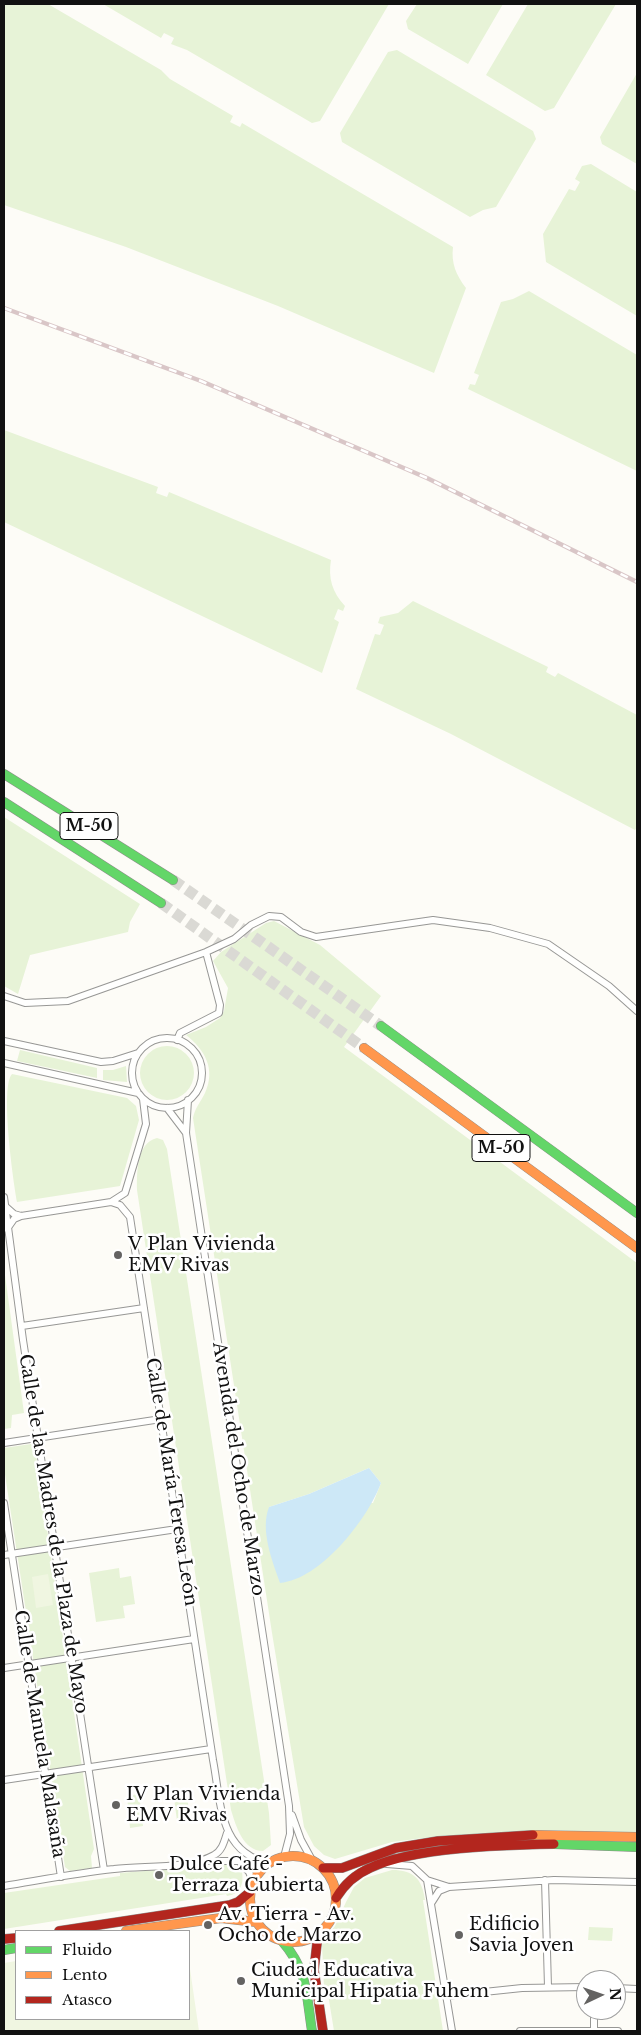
<!DOCTYPE html>
<html>
<head>
<meta charset="utf-8">
<style>
	body { margin:0 }
	#map { position:relative; width:641px; height:2035px; overflow:hidden; background:#fdfcf7; font-family:"Libre Baskerville",serif }
	canvas { display:block }
	.frame { position:absolute; inset:0; border:5px solid #111; pointer-events:none }
	.legend { position:absolute; left:15px; top:1930px; width:175px; height:90px; box-sizing:border-box; background:#fff; border:1px solid #a0a0a0; margin:0; padding:6px 9px; list-style:none; font-size:15px; color:#111 }
	.legend li { display:flex; align-items:center; gap:10px; height:25px }
	.legend b { width:25px; border:1px solid #a0a0a0 }
	.north { position:absolute; left:576px; top:1970px; width:50px; height:50px; box-sizing:border-box; background:#fff; border:1px solid #a0a0a0; border-radius:50%; rotate:87deg; font-size:14px; font-weight:700; line-height:20px; text-align:center; color:#111 }
	.north::after { content:''; display:block; margin:auto; width:18px; height:22px; background:#646362; clip-path:polygon(50% 0,100% 100%,50% 72%,0 100%) }
</style>
</head>
<body>
<div id="map">
<canvas width="641" height="2035"></canvas>
<div class="frame"></div>
<ul class="legend">
<li><b style="height:6px;background:#63d668"></b>Fluido</li>
<li><b style="height:6px;background:#ff974d"></b>Lento</li>
<li><b style="height:6px;background:#b3261e"></b>Atasco</li>
</ul>
<div class="north">N</div>
</div>
<script>
const c = document.querySelector('canvas').getContext('2d');
c.lineJoin = 'round';
function fillPath(path, color) {
  c.fillStyle = color;
  c.fill(path, 'evenodd');
}
function trace(path, color, width, dash) {
  c.strokeStyle = color;
  c.lineWidth = width;
  c.lineCap = dash ? 'butt' : 'round';
  c.setLineDash(dash || []);
  c.stroke(path);
}
function write(font, color, halo, rows, align = 'center') {
  c.font = font + ' "Libre Baskerville",serif';
  c.lineWidth = 5;
  c.setLineDash([]);
  c.textBaseline = 'middle';
  c.strokeStyle = halo;
  c.fillStyle = color;
  for (const [text, x, y, turn = 0] of rows) {
    c.save();
    c.translate(x, y);
    c.rotate((+turn || 0) * Math.PI / 180);
    c.textAlign = isNaN(turn) ? turn : align;
    if (halo) c.strokeText(text, 0, 0);
    c.fillText(text, 0, 0);
    c.restore();
  }
}
fillPath(new Path2D(`
	M4,4H48L161,70L170,79L233,116L230,122L240,127L242,123L453,247C451,263 456,275 466,288L434,373L278,306L126,247L4,205Z
	M103,4H389L320,121L312,123L187,50L171,44L174,38L164,33L161,38Z
	M417,4H503L468,64L408,29L406,21Z
	M528,4H616L554,108L545,111L486,75Z
	M397,50L533,131L536,139L496,207L483,210L470,217L342,142L340,133L388,52Z
	M637,73V164L602,144L600,137Z
	M591,164L637,192V316L546,262L543,234L569,189L575,191L580,182L575,179L582,166Z
	M529,291L637,355V471L468,389L470,384L475,385L479,375L474,373L501,302L513,299Z
	M4,430L158,487L156,493L167,497L169,492L331,560C328,578 332,592 345,606L343,611L338,609L334,619L339,622L322,673L4,522Z
	M413,601L548,667L546,672L555,677L558,673L637,715V827L635,830L451,734L356,689L375,634L380,635L384,625L378,623L380,617L398,613Z
	M4,817L140,904L130,922L128,932L30,955L18,994L4,986Z
	M274,921L320,945L381,996L344,1047L637,1263V1833L544,1830L439,1836L392,1842L335,1859L324,1855L314,1846L304,1827L272,1633L193,1118C195,1108 200,1103 205,1093C216,1069 205,1050 186,1035L206,1027L220,1018L224,1011L228,988L213,961L221,952L266,923ZM369,1468L381,1483L373,1503L269,1507L309,1494Z
	M140 1073a27 27 0 1 1 54 0a27 27 0 1 1-54 0Z
	M20,1050L97,1068V1078L17,1061Z
	M126,1066L127,1082L103,1080V1070H113Z
	M12,1074L127,1098L136,1106L139,1120L120,1186L17,1202C13,1180 0,1087 12,1074Z
	M157,1138L163,1140L167,1149L269,1813L271,1845L263,1851C243,1851 236,1826 231,1810L137,1190C137,1174 136,1143 157,1138Z
	M4,1268L24,1413L12,1415L11,1428L4,1429Z
	M31,1444L35,1447L94,1849L91,1856L92,1868L70,1871L65,1867L4,1468V1448Z
	M119,1568L120,1578L131,1576L135,1604L123,1606L125,1618L96,1622L89,1573Z
	M186,1788L190,1819L177,1821L173,1790Z
	M139,1794L143,1826L130,1828L127,1796Z
	M232,1864L242,1872C244,1885 240,1894 227,1896L226,1894L4,1929V1893L120,1876V1873Z
	M392,1870C414,1870 422,1879 425,1900H423L443,2031H334L327,1988H324L322,1944L335,1926L346,1902L354,1887L365,1878Z
	M589,1927L613,1928L612,1941L588,1940Z`), '#e7f3d7');
fillPath(new Path2D(`
	M48,1574L53,1605L36,1608L32,1577Z
	M16,1961V2019H189V1962L199,2031H4V1963Z`), '#f0f6e1');
fillPath(new Path2D(`
	M369,1468L381,1483C367,1520 321,1579 280,1583C272,1560 260,1530 269,1507L309,1494Z`), '#cde8f7');
trace(new Path2D(`
	M173,880L381,1026
	M161,903L364,1048`), '#dad9d4', 11, [11, 5.5]);
const street = new Path2D(`
	M4,996L25,1003L68,1001L206,952L234,939L251,925L269,916L281,917L301,932L316,937L433,920L490,928L548,944L609,986L637,1011
	M132 1073a35 35 0 1 1 70 0a35 35 0 1 1-70 0Z
	M177,1040L180,1033L219,1013L220,1005L206,952
	M4,1041L101,1062L113,1061L138,1053
	M4,1063L138,1093
	M188,1100L186,1133L289,1806L290,1834L284,1857
	M167,1108L186,1133
	M4,1197L23,1340L104,1870
	M111,1202L120,1205L130,1217L213,1760C221,1802 219,1853 269,1863
	M5,1206L14,1214L21,1216L111,1202L125,1193L146,1124L143,1099
	M7,1229L14,1219L21,1216
	M22,1326L144,1308
	M4,1443L161,1419
	M4,1503L61,1877
	M4,1555L177,1529
	M4,1668L194,1639
	M4,1780L211,1749
	M292,1815L301,1840L312,1860
	M204,1861H239L249,1872L253,1882
	M387,1864L412,1866L427,1880L452,2031
	M427,1880L449,1887L554,1880L637,1882
	M545,1880L548,1987
	M4,1886C41,1880 77,1873 114,1869C144,1865 187,1870 214,1855C222,1851 224,1842 227,1833
	M432,1902L439,1891L449,1887
	M616,1988L637,1989
	M446,1996L522,1988L586,1987
	M594,2030V2010
	M520,2031H618`);
const fast = new Path2D(`
	M4,774L173,880
	M4,802L161,903
	M381,1026L637,1213
	M554,1844L637,1847
	M282,1941C308,1971 306,1993 312,2031
	M4,1950L16,1948`);
const slow = new Path2D(`
	M364,1048L637,1248
	M533,1835L637,1837
	M250 1899a43 43 0 1 1 86 0a43 43 0 1 1-86 0Z
	M126,1931L221,1918L256,1922`);
const jam = new Path2D(`
	M323,1868H342L396,1848L438,1841L533,1835
	M336,1898C344,1885 356,1874 370,1868C414,1847 504,1845 554,1844
	M59,1931L230,1905L238,1902L250,1892
	M318,1934L314,1970L323,2031
	M4,1939L16,1938`);
trace(street, '#979795', 8);
trace(fast, '#8e8d8b', 10);
trace(slow, '#8e8d8b', 10);
trace(jam, '#8e8d8b', 10);
trace(street, '#fffffe', 6);
trace(fast, '#63d668', 9);
trace(slow, '#ff974d', 9);
trace(jam, '#b3261e', 9);
const rail = new Path2D(`
	M4,308L201,381L427,478L637,582`);
trace(rail, '#d9c6c7', 4.5);
trace(rail, '#fff', 2.5, [8]);
for (const [x, y, r, color] of [
	[118,1255,5,"#646362"],
	[116,1805,5,"#646362"],
	[159,1875,5,"#646362"],
	[208,1925,5,"#646362"],
	[459,1935,5,"#646362"],
	[241,1981,5,"#646362"]
]) {
  const dot = new Path2D();
  dot.arc(x, y, r, 0, 2 * Math.PI);
  c.fillStyle = color;
  c.fill(dot);
  trace(dot, '#fff', 2);
}
for (const [x, y, w] of [
	[89,826,58],
	[501,1148,58]
]) {
  const box = new Path2D();
  box.roundRect(x - w / 2, y - 13.5, w, 27, 4);
  c.fillStyle = '#fff';
  c.fill(box);
  trace(box, '#111', 1);
}
write('bold 16px', '#111', null, [
	["M-50",89,826],
	["M-50",501,1148]
]);
write('18px', '#111', '#fff', [
	["V Plan Vivienda",128,1245],
	["EMV Rivas",128,1266],
	["IV Plan Vivienda",126,1795],
	["EMV Rivas",126,1816],
	["Dulce Café -",169,1865],
	["Terraza Cubierta",169,1886],
	["Av. Tierra - Av.",218,1915],
	["Ocho de Marzo",218,1936],
	["Edificio",469,1925],
	["Savia Joven",469,1946],
	["Ciudad Educativa",251,1971],
	["Municipal Hipatia Fuhem",251,1992]
], 'left');
write('18px', '#111', '#fff', [
	["Avenida del Ocho de Marzo",238,1469,81],
	["Calle de María Teresa León",171,1482,81],
	["Calle de las Madres de la Plaza de Mayo",53,1534,81],
	["Calle de Manuela Malasaña",39,1734,81]
]);
</script>
</body>
</html>
